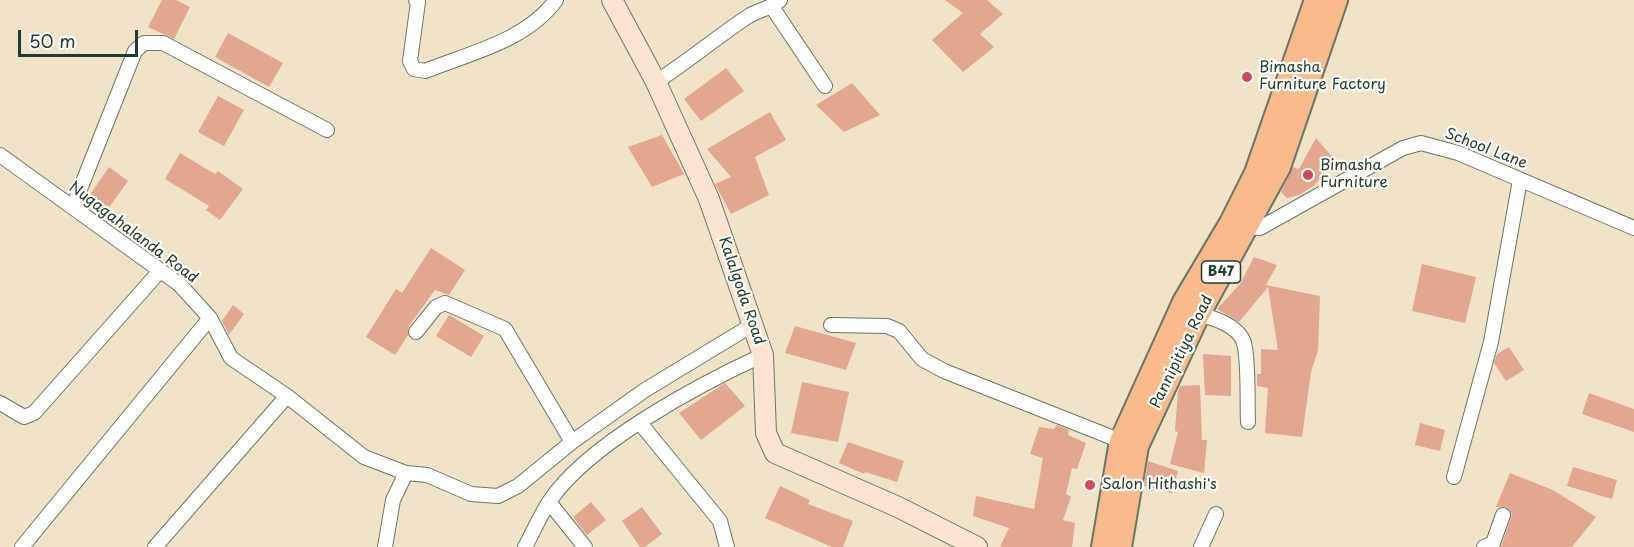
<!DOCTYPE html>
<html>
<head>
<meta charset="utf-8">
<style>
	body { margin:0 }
	#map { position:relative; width:1634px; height:547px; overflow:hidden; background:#f1e3c7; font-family:"Playpen Sans",sans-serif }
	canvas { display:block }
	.scale { position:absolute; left:18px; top:30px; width:120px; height:27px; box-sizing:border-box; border:3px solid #1f3d34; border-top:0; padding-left:8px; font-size:18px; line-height:21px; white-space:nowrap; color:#1f3d34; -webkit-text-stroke:4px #fdfcf7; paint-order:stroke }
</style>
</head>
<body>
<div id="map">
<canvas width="1634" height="547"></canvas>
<div class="scale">50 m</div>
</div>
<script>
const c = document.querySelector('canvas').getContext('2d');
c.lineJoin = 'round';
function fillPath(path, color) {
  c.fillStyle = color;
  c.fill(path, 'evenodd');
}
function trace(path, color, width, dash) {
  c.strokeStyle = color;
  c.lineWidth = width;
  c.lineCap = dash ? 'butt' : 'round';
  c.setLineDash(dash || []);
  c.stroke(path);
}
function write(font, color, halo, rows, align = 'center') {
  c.font = font + ' "Playpen Sans",sans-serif';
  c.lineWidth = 4.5;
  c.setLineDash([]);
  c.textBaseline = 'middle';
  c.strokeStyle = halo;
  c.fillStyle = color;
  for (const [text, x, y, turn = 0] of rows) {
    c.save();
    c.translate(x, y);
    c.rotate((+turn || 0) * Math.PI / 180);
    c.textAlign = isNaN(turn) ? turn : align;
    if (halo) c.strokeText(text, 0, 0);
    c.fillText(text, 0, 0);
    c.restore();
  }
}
fillPath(new Path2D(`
	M162,0H176L190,7L174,39L148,27Z
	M945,0H987L1003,14L980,34L994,47L963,72L932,40L963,13Z
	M228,33L283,63L269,87L215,57Z
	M726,68L744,91L701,121L684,99Z
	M852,83L880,115L844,132L816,105Z
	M218,96L244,110L224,146L198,132Z
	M770,112L786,140L755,157L769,195L731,214L715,184L731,177L707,149Z
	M662,135L684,174L652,187L628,147Z
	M1316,138L1335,160L1315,185L1299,195L1287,198L1281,192L1293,167L1299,169Z
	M180,153L215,174L218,171L243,189L220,220L206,210L209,206L165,179Z
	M109,167L128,181L103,216L85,202Z
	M431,248L465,270L449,295L435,290L409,326L408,335L395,355L366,337L396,289L402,293Z
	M1254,257L1277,265L1266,285L1320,296L1318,350L1311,372L1302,437L1265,433L1268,388L1257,386V374H1261V349L1278,350L1268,287L1239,322L1217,309L1240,284Z
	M1422,264L1476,277L1465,323L1412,311Z
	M233,305L244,314L229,335L222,321Z
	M449,315L484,336L471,357L436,336Z
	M795,326L856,343L846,370L785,353Z
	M1509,347L1524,370L1506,381L1494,363L1497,354Z
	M1203,354L1231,356V396L1205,395Z
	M802,382L849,392L838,442L791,433Z
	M725,383L745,406L701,440L679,413Z
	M1200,385L1202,440H1207L1204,473L1170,464L1178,432L1175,431L1178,391L1180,386Z
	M1589,393L1634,409V432L1582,414Z
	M1420,423L1445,430L1440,451L1415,445Z
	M1057,425L1069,430L1068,435L1086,443L1077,469L1072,468L1066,494L1071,497L1063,520L1075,523L1072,547H1000L1009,528L973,516L976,496L1034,509L1043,458L1030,454L1039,427L1054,429Z
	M848,442L904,461L897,482L865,472L864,474L839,463Z
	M1148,461L1178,471L1172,493L1144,486Z
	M1573,467L1617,480L1612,499L1567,486Z
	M1510,473L1553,490L1596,517L1572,547H1501L1512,514L1507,507H1496Z
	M780,486L810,500L808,504L853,521L843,547H832L765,518Z
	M591,502L606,520L587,535L573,517Z
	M642,507L662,534L645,547H640L622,521Z`), '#e3a68f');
const street = new Path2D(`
	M416,0L418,2L410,61L414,69L425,71C470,53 526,41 556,0
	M772,7L825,86
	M656,82C688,61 716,38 747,17C758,10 770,9 780,0
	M0,155L179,284L210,318L231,358L287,396L364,457L406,473
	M73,207L135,51L144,43H163L327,130
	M1242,227L1260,228L1403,148L1421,143L1458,153L1634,228
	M1198,315C1213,317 1239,326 1244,343C1249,362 1247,401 1248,422
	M831,325L887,326L899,331L922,359L944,371L1121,441
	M416,332L436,307L445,303L505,329L572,442
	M0,403L24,417L34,413L159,272
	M640,423L720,521L727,547
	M1454,477L1491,342L1520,180
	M549,502L585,547
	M22,547L210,318
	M155,547L287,396
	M385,547L393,500L406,473L427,475L471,494L498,496L518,486L572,442L645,390L754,324
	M525,547C533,532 540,516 549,502C587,444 700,384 763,355
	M1201,547L1216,514
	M1484,547L1493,543L1503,515`);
const secondary = new Path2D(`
	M612,0L656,82L709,199L763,355L766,433L775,453L898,507L977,547`);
const primary = new Path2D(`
	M1103,547L1121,441L1184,302L1231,223L1256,173L1316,0
	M1120,547L1137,446L1198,315L1279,167L1336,0`);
trace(street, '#687767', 16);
trace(secondary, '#687767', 22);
trace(primary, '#687767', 26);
trace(street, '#fff', 14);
trace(secondary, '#fde4d1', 20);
trace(primary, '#fabb8c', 22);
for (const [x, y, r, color] of [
	[1247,77,6,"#d1495b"],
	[1308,175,6,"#d1495b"],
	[1090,485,6,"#d1495b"]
]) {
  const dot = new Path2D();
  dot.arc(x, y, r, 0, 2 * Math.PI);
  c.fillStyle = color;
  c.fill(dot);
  trace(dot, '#fdfcf7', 2);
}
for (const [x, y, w] of [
	[1221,272,39]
]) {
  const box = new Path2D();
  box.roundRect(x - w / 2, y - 11, w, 22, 4.5);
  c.fillStyle = '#fdfcf7';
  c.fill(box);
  trace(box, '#1f3d34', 1.5);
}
write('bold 14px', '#1f3d34', null, [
	["B47",1221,272]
]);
write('15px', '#1f3d34', '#fdfcf7', [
	["Bimasha",1259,68],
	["Furniture Factory",1259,85],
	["Bimasha",1320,166],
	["Furniture",1320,183],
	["Salon Hithashi's",1102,485]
], 'left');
write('15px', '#1f3d34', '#fdfcf7', [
	["School Lane",1486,149,21],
	["Nugagahalanda Road",133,233,37],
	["Kalalgoda Road",741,291,71],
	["Pannipitiya Road",1182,352,-64]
]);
</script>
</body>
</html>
